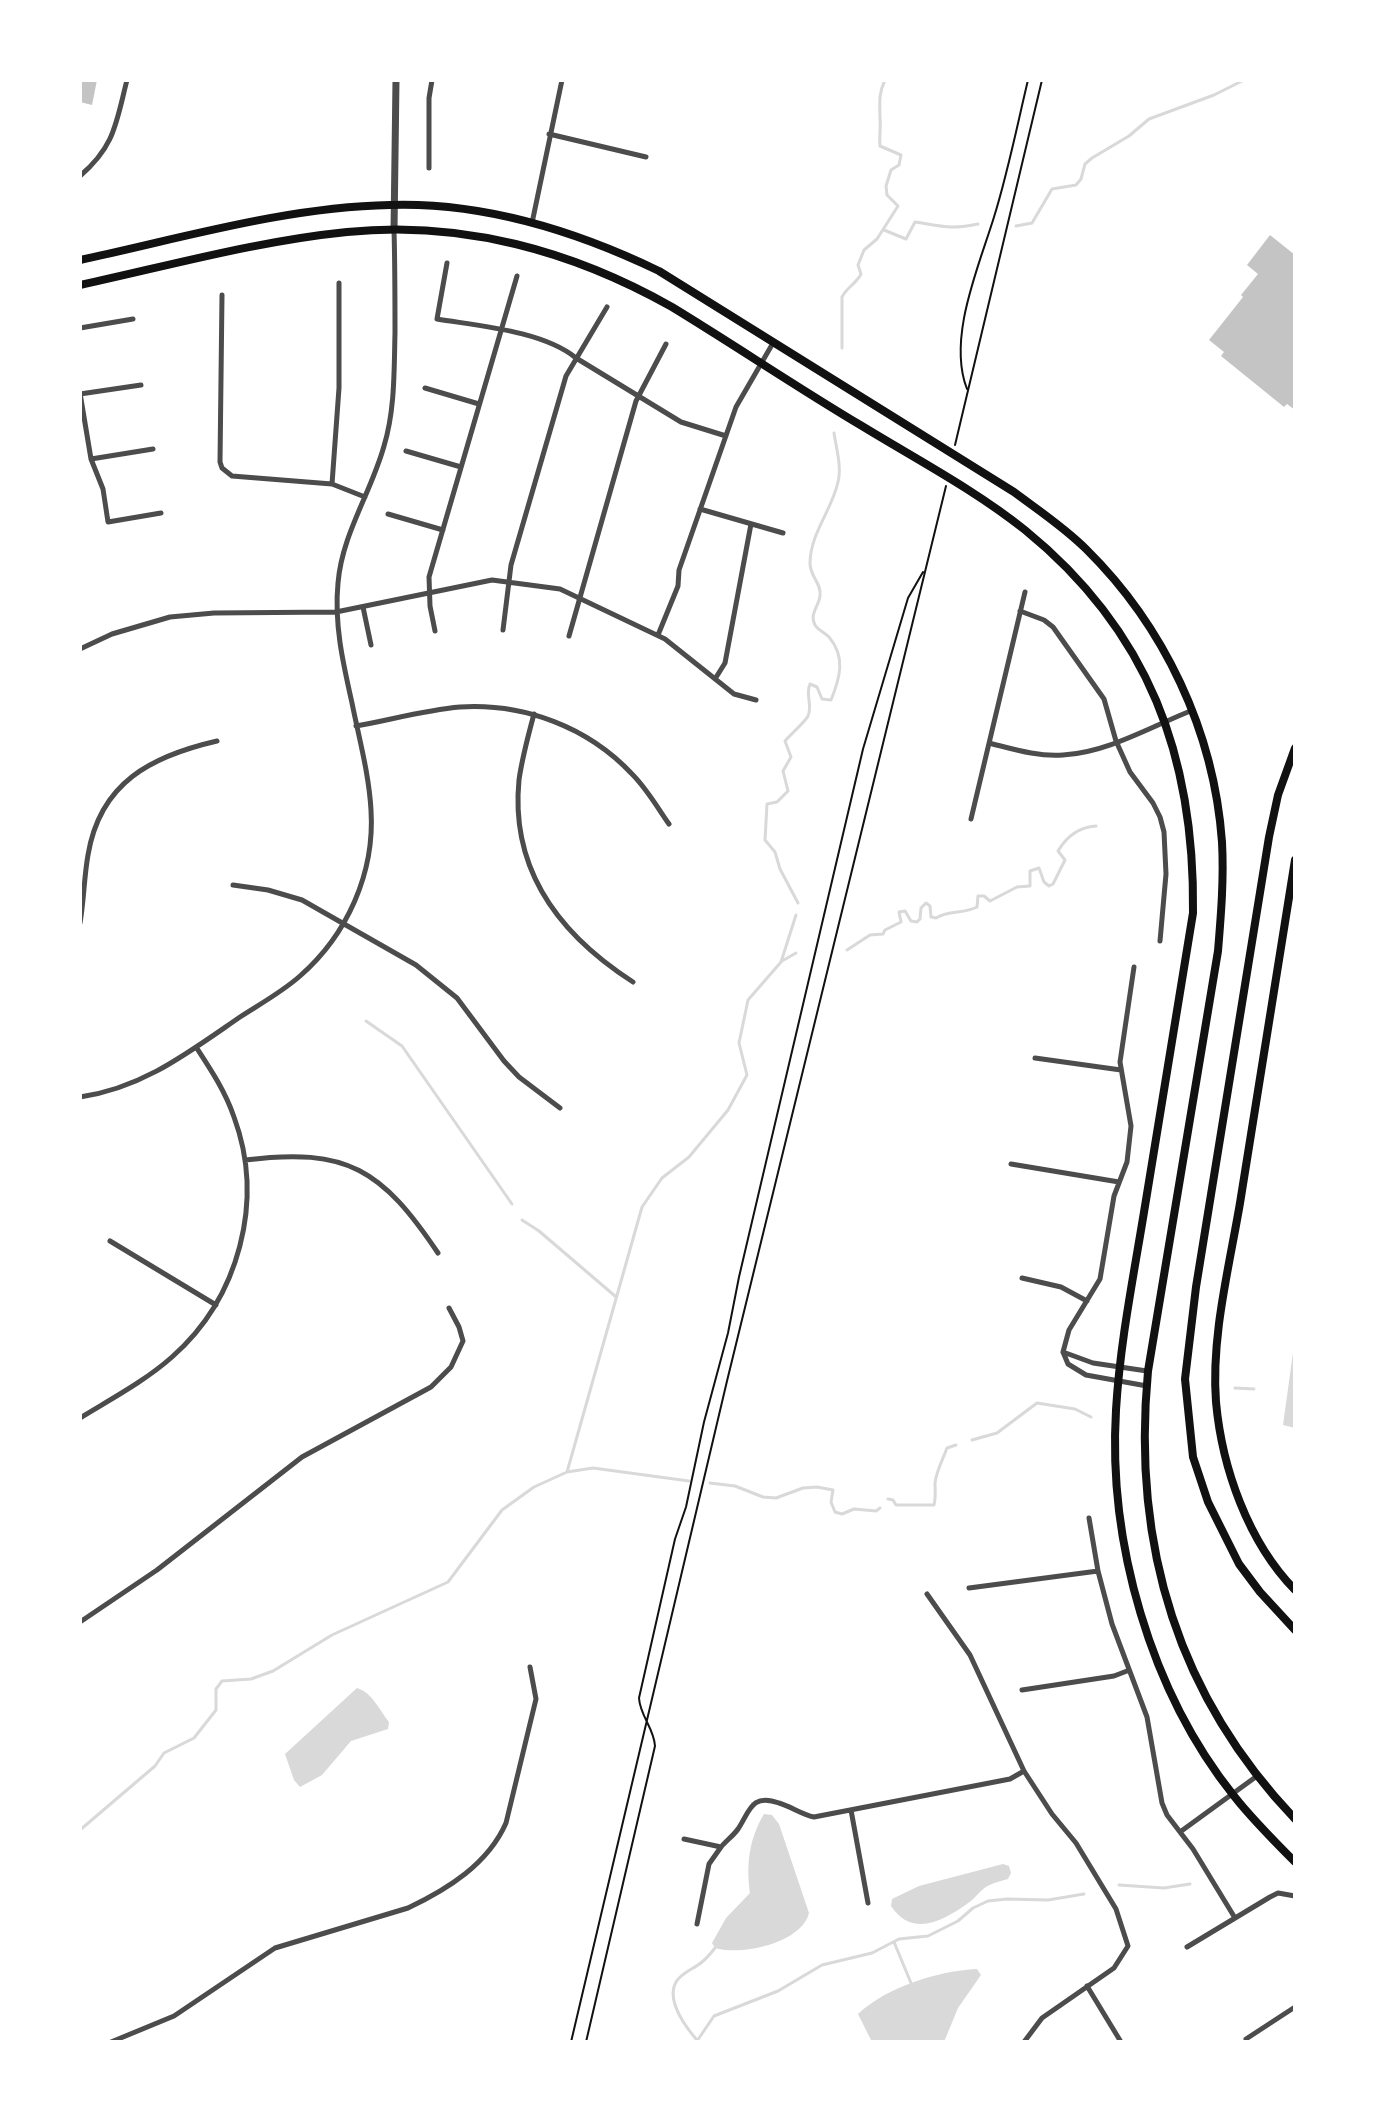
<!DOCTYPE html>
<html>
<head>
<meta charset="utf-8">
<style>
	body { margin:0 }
	#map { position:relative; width:1375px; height:2122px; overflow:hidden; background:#fff; font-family:Roboto,sans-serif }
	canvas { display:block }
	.frame { position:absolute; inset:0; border:82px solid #fff; pointer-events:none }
</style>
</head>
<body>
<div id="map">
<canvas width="1375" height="2122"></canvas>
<div class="frame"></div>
</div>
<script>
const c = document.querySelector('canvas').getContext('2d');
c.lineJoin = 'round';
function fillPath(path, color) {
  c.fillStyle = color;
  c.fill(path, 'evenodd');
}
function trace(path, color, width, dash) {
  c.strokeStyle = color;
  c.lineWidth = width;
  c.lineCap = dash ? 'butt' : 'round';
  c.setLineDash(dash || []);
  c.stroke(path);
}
fillPath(new Path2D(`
	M1295,1338V1428L1283,1425Z
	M357,1688C372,1692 380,1711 389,1722L388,1729L351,1741L322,1775L300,1787L294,1780L285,1754Z
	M764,1814L772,1815L779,1824L809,1913C802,1943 741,1956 715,1948L712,1943L726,1918L750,1893C746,1865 749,1839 764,1814Z
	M1003,1864L1009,1866L1011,1873L1008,1879C1002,1881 995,1882 990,1885C982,1888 977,1896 971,1901C945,1920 913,1939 891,1906L892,1899L919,1886Z
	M977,1969L981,1975L958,2008L944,2042H872L858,2014C887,1987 937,1971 977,1969Z`), '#d9d9d9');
trace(new Path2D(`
	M1016,226L1032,223L1052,189L1076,185L1081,179L1085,164L1092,158L1129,136L1149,119L1214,95L1244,80
	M884,230L906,239L915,222C941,226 951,230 978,224
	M842,348V297C847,287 856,284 861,274L858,265L864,250L877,239L898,206L887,195L886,186L891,170L899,165L901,155L880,146C879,137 881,128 880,119C880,104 878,95 885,80
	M798,903L780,869L775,852L765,840L767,804L777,802L788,791L783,771L791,757L785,741C791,734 805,722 808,716C813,705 805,695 810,684L817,687L822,699L831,700C840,678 846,657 829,637C825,633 818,630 815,625C809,614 819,606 820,596C822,583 809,576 810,562C811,532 832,510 838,482C842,467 836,447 834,433
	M847,950L870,935L883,934L885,930L901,922L899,912L905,911L911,921L917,922L920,919L921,908L926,903L930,906L931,917L936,918C948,910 964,914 977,907L978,896H984L990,901L1017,887L1030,886V871L1039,868L1044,882L1049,886L1053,884L1065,860L1058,851C1067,836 1080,827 1096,826
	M782,961L796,953
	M366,1021L402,1046L512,1204
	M522,1220L539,1231L615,1296
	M1235,1388L1254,1389
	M972,1440L997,1433L1037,1403L1075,1409L1091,1417
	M567,1472L593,1468L689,1481
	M710,1483L735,1486L763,1497L776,1498L803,1488L817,1487L833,1490L831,1502L835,1512L842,1514L854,1509L876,1511L880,1508
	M888,1499L893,1500L896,1505H934C936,1497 935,1491 935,1483C936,1472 943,1459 947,1448L956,1445
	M80,1830L155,1766L164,1753L194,1738L216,1710V1689L222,1681L251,1679L273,1671L332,1635L448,1582L502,1510L534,1487L567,1472L642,1207L662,1178L689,1157L728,1110L747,1075L739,1043L748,1000L781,962L796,915
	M1119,1885L1164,1888L1190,1884
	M894,1942L911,1983
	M696,2039C685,2026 666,2000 676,1982C682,1972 694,1969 702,1962C707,1958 711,1953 715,1948
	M693,2042L697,2041L714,2016L778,1991L822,1965L872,1953L899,1939L928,1936L958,1921L973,1908L988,1901L1007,1899L1048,1900L1084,1894`), '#d9d9d9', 3);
fillPath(new Path2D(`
	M80,80H97L92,105L80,102Z
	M1270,235L1295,255V410L1287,404L1284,407L1221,356L1224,352L1209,340L1243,297L1241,295L1258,274L1247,265Z`), '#c4c4c4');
trace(new Path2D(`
	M967,389C947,338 979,266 994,217C1008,172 1017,126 1028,80
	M955,445L1042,80
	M571,2042L727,1381L946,486
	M586,2042L655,1746C654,1728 640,1716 639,1698L675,1539L686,1507L704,1422L728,1333L739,1277L863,749L908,598L923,572`), '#111', 2);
trace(new Path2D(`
	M549,134L646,157
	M429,168V98L432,80
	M80,176C115,146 116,123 127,80
	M532,223L562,80
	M447,263L437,319C479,326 543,331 576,358L681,422L726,436
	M222,295L220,462L222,468L232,476L332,484L365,497
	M80,328L133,319
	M425,388L479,404
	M80,393L91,459L103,489L108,522L161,513
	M80,394L141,385
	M406,451L461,467
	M91,459L153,449
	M332,484L339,388V283
	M700,509L783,533
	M388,514L443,530
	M363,607L371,645
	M1020,611L1044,620L1053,627L1104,699L1116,741L1130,772L1153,803L1160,817L1164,832L1166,874L1160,941
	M503,630L511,565L566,376L607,307
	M435,631L430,606L429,577L517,276
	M658,635L678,586L679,570L736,407L773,343
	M569,636L636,401L666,344
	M80,649L112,634L170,617L214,613L336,612L492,580L560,589L665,639L734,694L756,700
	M715,679L725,663L751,524
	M534,714C528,736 522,758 519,780C510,871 560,935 633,982
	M356,726C390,720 425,710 460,707C524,703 588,727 632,774C647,789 657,807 669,824
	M989,743C1013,749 1038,757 1063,755C1107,753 1152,726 1193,710
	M971,819L1025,592
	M233,885L268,890L302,900L416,965L457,998L504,1061L519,1077L560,1108
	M80,923C84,900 84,877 88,855C100,782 152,756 217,741
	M1134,967L1120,1062L1131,1126L1127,1162L1114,1196L1100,1279L1069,1330L1063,1352L1068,1364L1086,1375L1147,1386
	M1035,1058L1121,1070
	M80,1097C143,1088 189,1052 240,1017C260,1004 282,992 300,976C347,935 375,873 371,810C369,774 359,738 352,703C343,663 334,624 338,583C342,534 371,493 384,446C395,410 394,371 395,333C395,298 395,264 394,230
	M245,1160C348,1147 382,1170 438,1253
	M1011,1164L1119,1182
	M110,1241L216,1305
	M1022,1278L1061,1287L1087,1301
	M1063,1352L1093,1363L1147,1371
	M80,1418C111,1399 145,1381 172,1357C239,1298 265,1201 234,1117C225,1091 211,1070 196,1047
	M1089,1518L1098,1571L1112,1624L1147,1717L1162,1803L1167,1815L1193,1849L1235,1918
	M969,1588L1098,1571
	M927,1594L970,1655L1024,1771L1052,1814L1076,1843L1116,1909L1128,1946L1114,1968L1042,2018L1024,2042
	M80,1622L157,1570L302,1457L431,1387L451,1367L463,1341L459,1327L449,1308
	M1022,1690L1114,1676L1127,1671
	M851,1810L868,1903
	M1180,1832L1257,1776
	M684,1839L721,1847L709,1864L697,1924
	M721,1847C726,1841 734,1835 738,1829C750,1811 751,1793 779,1803C792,1807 801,1814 814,1817L1010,1779L1024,1771
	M1187,1947L1270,1897L1278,1893L1295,1896
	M1087,1986L1121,2042
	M1246,2039L1295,2007
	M111,2042L174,2016L275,1948L408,1908C448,1889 488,1864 506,1823L536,1699L530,1667`), '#4c4c4c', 5);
trace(new Path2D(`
	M394,230L396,80`), '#4c4c4c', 7);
trace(new Path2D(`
	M80,260C182,238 286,207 390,205C483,202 576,231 659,271L1014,492C1038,510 1064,527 1086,549C1164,626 1214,731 1222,842C1224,879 1221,915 1218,951L1148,1371C1132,1541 1176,1694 1295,1819
	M80,285C168,266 257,241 347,232C462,220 573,251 672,307C736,346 798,388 862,426C916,459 975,490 1025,530C1149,631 1195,757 1193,913C1177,1011 1161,1109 1145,1206C1134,1274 1120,1342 1116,1410C1108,1542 1150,1691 1234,1796C1252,1819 1274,1841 1295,1862
	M1295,748L1278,795L1269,837L1196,1287L1185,1379L1193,1457L1208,1502L1239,1564L1260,1592L1295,1630
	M1295,860C1277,975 1258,1089 1240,1203C1229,1268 1211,1337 1216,1402C1222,1468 1248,1542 1295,1590`), '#111', 8);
</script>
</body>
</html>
